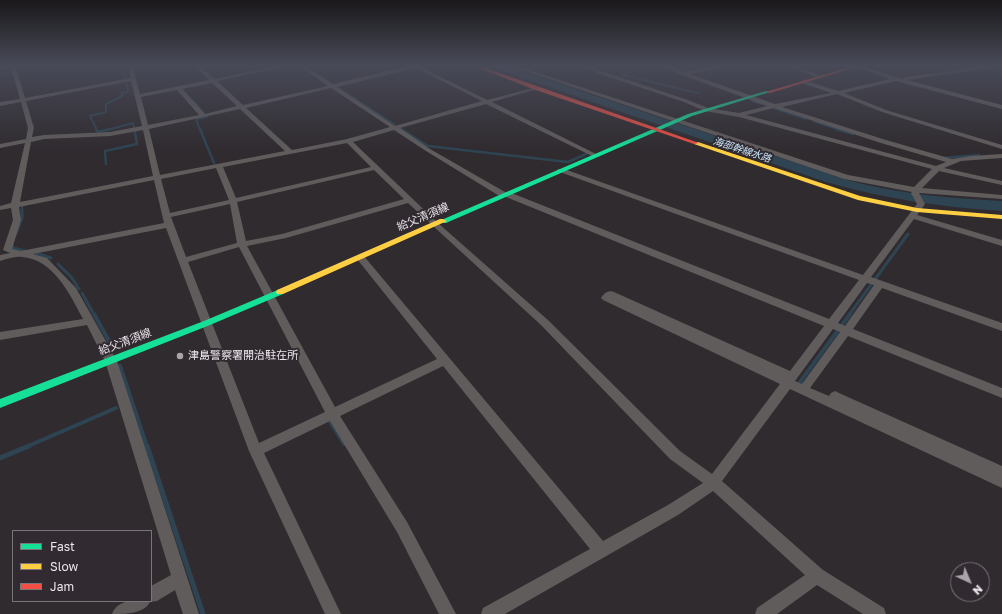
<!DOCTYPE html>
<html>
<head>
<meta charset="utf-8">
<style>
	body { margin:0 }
	#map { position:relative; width:1002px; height:614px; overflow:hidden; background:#302b2f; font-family:"Golos Text",sans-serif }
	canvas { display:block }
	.legend { position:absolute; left:12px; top:530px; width:140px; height:72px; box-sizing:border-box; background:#312a30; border:1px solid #7b757a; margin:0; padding:5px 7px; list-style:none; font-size:12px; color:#eae6ea }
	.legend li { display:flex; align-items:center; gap:8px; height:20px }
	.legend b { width:20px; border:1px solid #7b757a }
	.north { position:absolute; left:950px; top:562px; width:40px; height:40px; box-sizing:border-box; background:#312a30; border:1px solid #7b757a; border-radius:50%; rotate:136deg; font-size:11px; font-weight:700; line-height:16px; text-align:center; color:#eae6ea }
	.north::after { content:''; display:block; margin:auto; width:14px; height:18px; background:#a9a5a9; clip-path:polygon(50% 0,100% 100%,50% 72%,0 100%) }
</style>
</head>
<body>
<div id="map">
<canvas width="1002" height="614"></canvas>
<ul class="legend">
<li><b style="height:5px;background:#16e098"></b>Fast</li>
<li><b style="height:5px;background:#ffcf43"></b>Slow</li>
<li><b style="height:5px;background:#f24e42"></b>Jam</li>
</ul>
<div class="north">N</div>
</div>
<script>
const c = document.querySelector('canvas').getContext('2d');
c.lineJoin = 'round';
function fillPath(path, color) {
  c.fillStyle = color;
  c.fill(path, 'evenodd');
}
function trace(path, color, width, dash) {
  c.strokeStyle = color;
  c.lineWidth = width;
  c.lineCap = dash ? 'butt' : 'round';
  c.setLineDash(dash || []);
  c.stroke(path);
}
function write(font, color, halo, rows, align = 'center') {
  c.font = font + ' "Golos Text","Noto Sans JP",sans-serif';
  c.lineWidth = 4;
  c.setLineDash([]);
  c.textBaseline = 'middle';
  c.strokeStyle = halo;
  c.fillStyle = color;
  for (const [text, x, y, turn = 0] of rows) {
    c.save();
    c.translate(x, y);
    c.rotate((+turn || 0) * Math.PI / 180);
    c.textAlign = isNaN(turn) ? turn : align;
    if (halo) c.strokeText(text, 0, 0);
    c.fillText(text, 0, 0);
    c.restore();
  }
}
fillPath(new Path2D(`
	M485,65H503L847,180C898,194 949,198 1002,201V211C940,207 886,199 826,182Z`), '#2e4453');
trace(new Path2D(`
	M122,65L126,80
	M199,65L215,80
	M304,65L323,78
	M635,65L631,67L638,69L622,75L698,93
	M669,66L671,65
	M991,68L1002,72
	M270,70L292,65
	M951,71L980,67
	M0,74L11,72
	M539,74L566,65
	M126,82L128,90
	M337,87L397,126
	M183,88H181L205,114
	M752,101L762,104
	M773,108L806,119
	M813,121L840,130
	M399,127L403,130
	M97,130L90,116L106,112V104L122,96V93L128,92
	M107,130L133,123L134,128
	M200,130L196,119L207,117`), '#2e4453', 2);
trace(new Path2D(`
	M96,129L98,132L111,129
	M200,129L214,163
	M401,129L428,146L568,162L586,154
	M836,129L853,134
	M943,158L979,155
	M106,164L105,151L137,144L135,132
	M22,206V211`), '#2e4453', 2.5);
trace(new Path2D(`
	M16,234L22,218V210
	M12,245L13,248L25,251
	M36,253L51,258
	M58,264L72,278L79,289
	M82,293L94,315
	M849,315L908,234`), '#2e4453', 3);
trace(new Path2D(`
	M94,314L114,350
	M120,366L147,447
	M804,386L800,382L850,314
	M329,420L344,444
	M26,447L116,408`), '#2e4453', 4);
trace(new Path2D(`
	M147,446L203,614
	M0,458L29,446`), '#2e4453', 5);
fillPath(new Path2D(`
	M6,65H15L25,98L131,78L128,65H132L140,94L209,80L194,65H199L214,79L282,65H292L217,81L243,105L328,86L298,65H303L333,84L413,65H426L421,67L487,100L537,87V89L492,102L598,155V157H594L486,104L400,128L430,149L505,192H509L829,319L859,280L557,171L558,169H564L863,275L917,204L911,193L912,192L844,179L507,65H514L848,175L914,187L932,169L739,117L705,111L684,102L597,73L583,65H589L601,71L688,100L708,108L739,113L767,106L682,75L660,65H667L684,72L714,66L713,65H718L720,68L690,74L775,104L831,93L802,83L801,82L804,80L838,91L890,79L852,65H859L902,79L905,77L992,66L990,68L907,80L1002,105V109L896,81L844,93L886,110L1002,145V149L882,112L837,94L782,107L886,140L952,159L971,156L1002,154V158L961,161L944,168L1002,181V185L939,171L922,188L1002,195V199L919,193L925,204L917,215L1002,240V246L914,219L871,277L1002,323V331L882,288L853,329L1002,388V398L848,336L810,388L829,396L831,393L835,391L839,393L1002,466V488L790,389L722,481L823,570L884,608L886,614H863L817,585L777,614H755L757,608L805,575L713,491L678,515L505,614H481L483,608L590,549L443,366L340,416L407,522L456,614H439L397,532L330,421L264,453L341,614H325L249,451L166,228L33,254L47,258L76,288L117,361L199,614H183L175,590L157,601L150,602C144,614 125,614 112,614C118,598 137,601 151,601V586L171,575L105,361L87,325L0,340V332L83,319C70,294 53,259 22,257C15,256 7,259 0,261V255L10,253L3,250L13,220L11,208L0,210V206L11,203L25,143L0,148V144L26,139L28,128L21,102L0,106V102L20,99L11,67L0,69V67ZM416,68L482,101L395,126L337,87ZM131,81L142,126L110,132L44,135L32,137L34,128L26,101ZM212,83L237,106L205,114L182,89ZM331,88L390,127L347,139L292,150L246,108ZM177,90L199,115L148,125L141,97ZM774,108L881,143L946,162L936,166L746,115ZM240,109L285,151L160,175L149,129ZM143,130L153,176L20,202L31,142L44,139L110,136ZM394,130L426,151L501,197H506L824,326L790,371L614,292C609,290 604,293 601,298L603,300L780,384L712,474L680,451L549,321L438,223L353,142ZM347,143L371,167L236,198L223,167ZM216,168L229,200L170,213L161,179ZM374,170L404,199L282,234L246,241L237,202ZM154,180L164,223L21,251L12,249L21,220L19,207ZM408,203L541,325L670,459L703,483L668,505L603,541L363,255L360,254L356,257L357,259L437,359L335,407L247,246L286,238ZM230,204L237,243L186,257L171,217ZM239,247L325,412L259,443L188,262ZM867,283L874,285L845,326L838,323ZM833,329L840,332L802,384L795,381Z
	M784,65H791L825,77L820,78Z`), '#605c5c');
fillPath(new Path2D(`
	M766,91L770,92L692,116L446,223H443L439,221L688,114Z
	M280,289L284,292L283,294L210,325L0,408V399L204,321Z`), '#16e098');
fillPath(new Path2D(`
	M694,142H698L860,196L917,208L1002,215V219L917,212L858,200L694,144Z
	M440,219H443L447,221L283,294H277L276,292L277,290Z`), '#ffcf43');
fillPath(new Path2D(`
	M471,65H477L699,143L694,144L533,89Z
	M856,65H863L770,93L766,92Z`), '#f24e42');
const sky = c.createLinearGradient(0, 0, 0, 151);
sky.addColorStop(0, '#1a181a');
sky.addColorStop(0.43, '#484a58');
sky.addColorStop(1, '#484a5800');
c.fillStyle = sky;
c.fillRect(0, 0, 1002, 151);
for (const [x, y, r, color] of [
	[180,356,4,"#a9a5a9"]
]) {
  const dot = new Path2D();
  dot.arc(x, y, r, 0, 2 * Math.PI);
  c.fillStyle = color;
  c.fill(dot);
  trace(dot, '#312a30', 1.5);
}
write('italic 10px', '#c5e3f9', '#312a30', [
	["海部幹線水路",742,150,18]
]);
write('11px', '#eae6ea', '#312a30', [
	["給父清須線",423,217,-23],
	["給父清須線",125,342,-21]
]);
write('11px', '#eae6ea', '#312a30', [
	["津島警察署開治駐在所",188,356]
], 'left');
</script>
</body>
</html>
